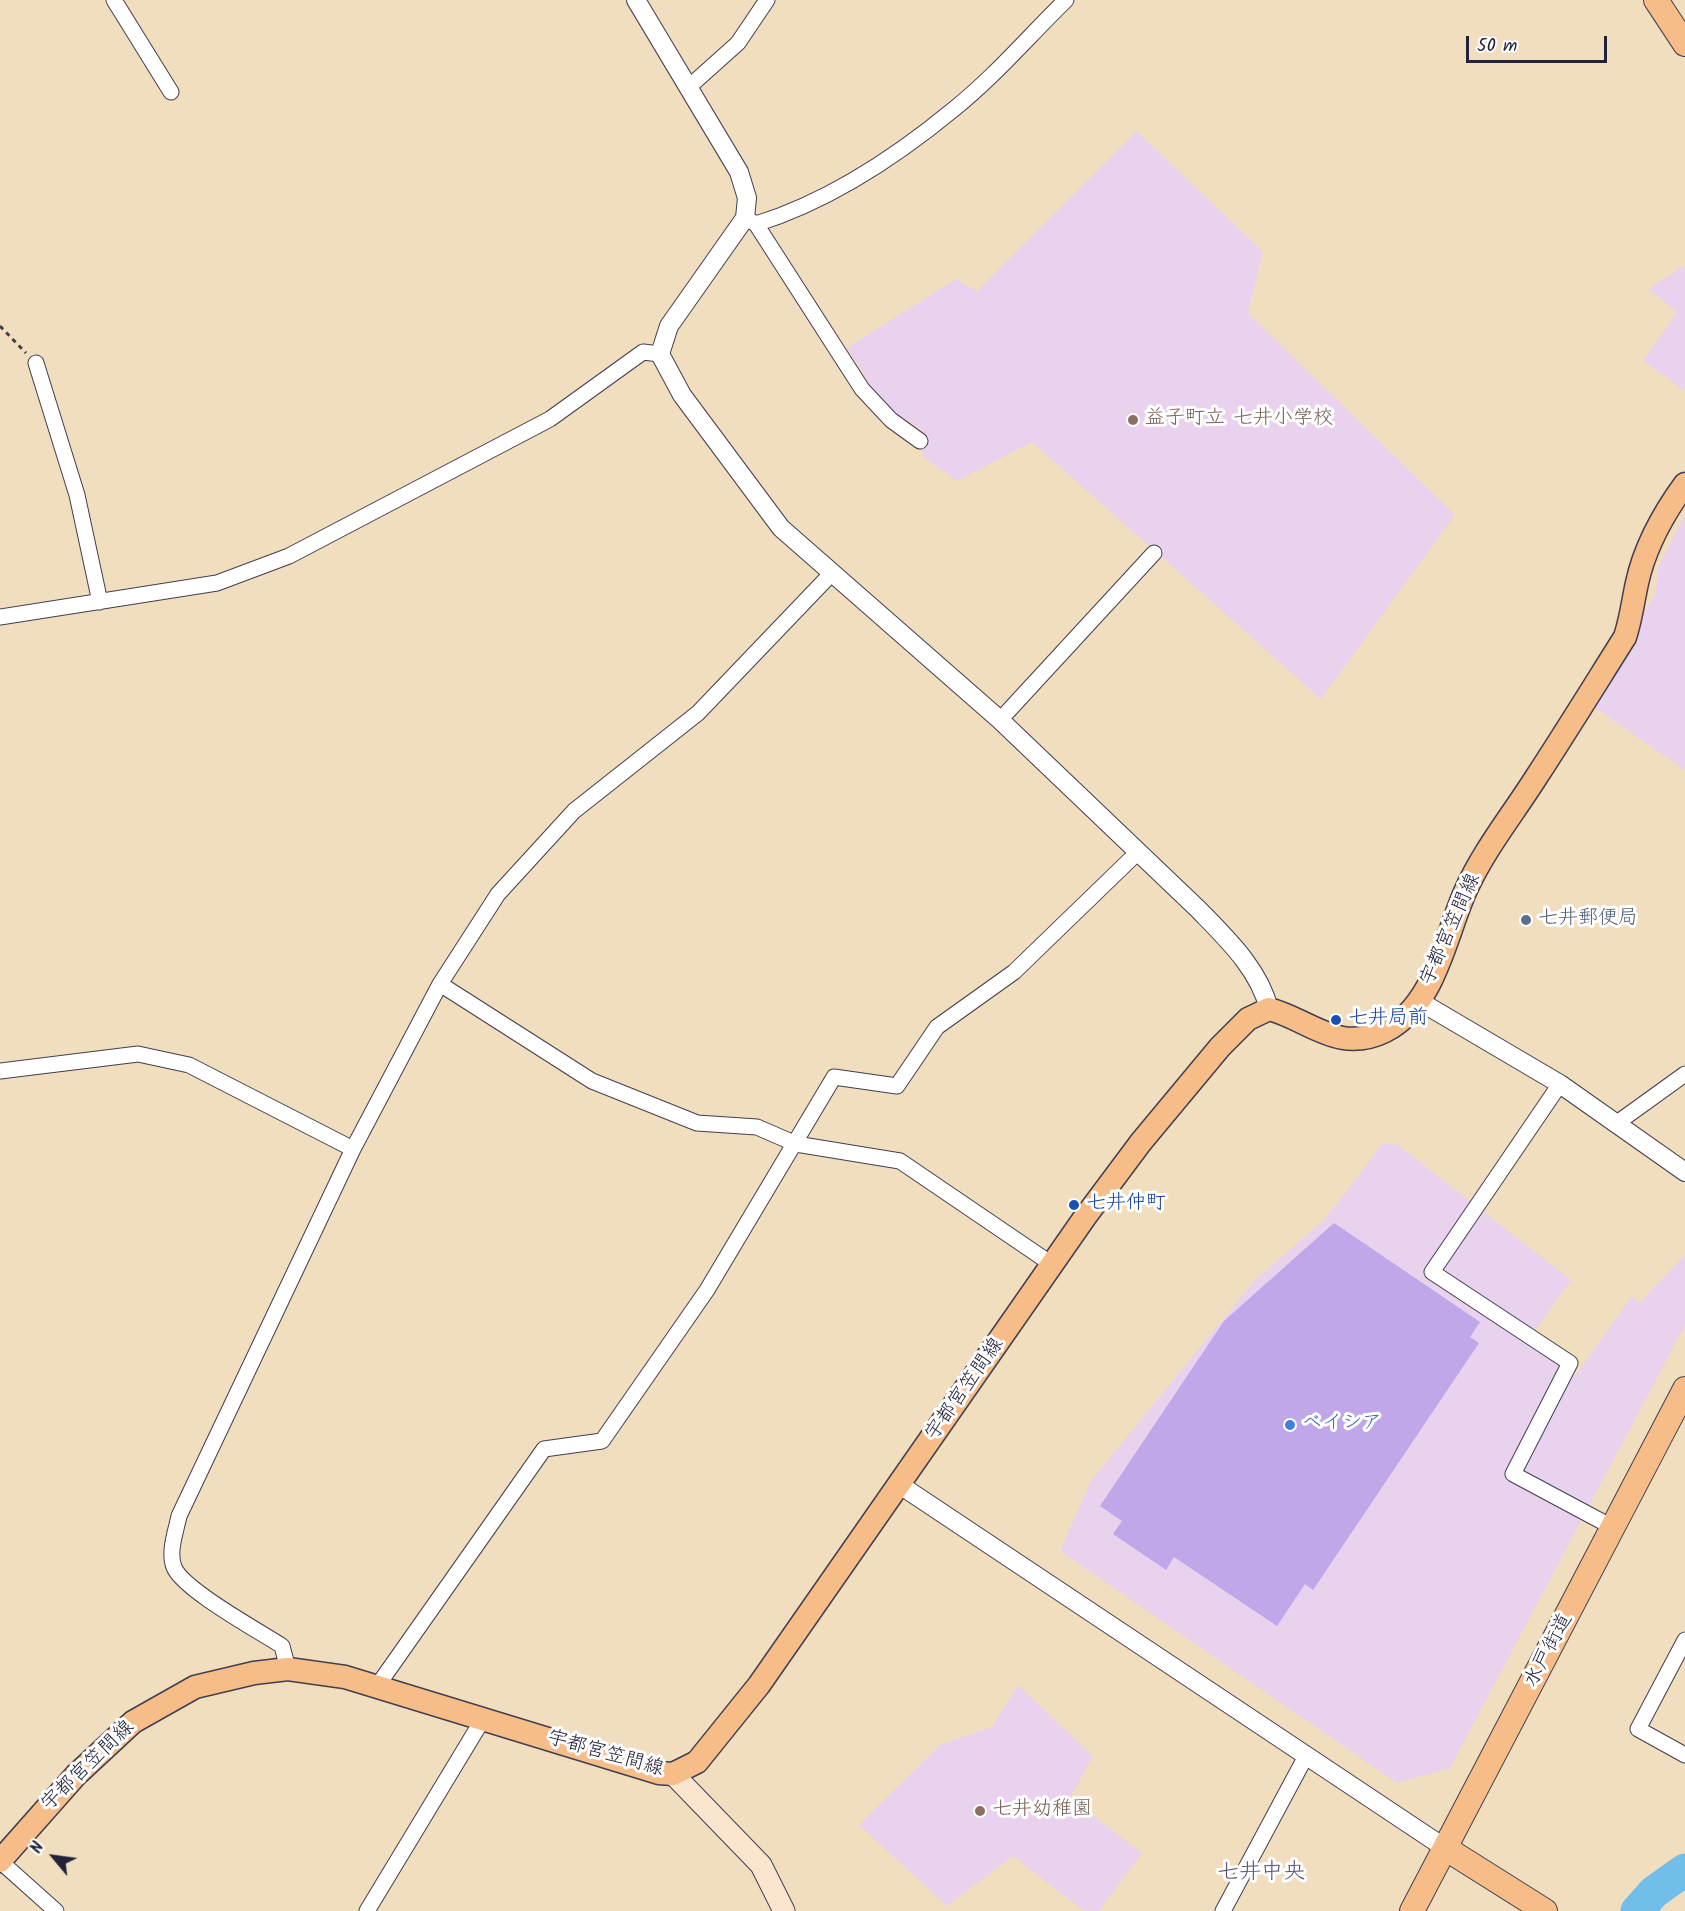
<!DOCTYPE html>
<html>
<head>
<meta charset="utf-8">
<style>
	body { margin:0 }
	#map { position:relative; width:1685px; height:1911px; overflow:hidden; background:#f1debe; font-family:Kalam,sans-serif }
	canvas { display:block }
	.north { position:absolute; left:24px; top:1827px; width:60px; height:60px; -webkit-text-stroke:4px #fff; paint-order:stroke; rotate:299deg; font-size:16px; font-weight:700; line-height:24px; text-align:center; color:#22223b }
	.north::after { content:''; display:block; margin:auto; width:21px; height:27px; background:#22223b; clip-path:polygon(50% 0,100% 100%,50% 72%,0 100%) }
	.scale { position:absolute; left:1466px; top:36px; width:141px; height:27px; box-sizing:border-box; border:3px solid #22223b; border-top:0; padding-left:8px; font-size:18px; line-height:21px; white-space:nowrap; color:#22223b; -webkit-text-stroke:4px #fff; paint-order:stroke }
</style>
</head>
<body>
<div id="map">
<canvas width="1685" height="1911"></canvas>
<div class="north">N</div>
<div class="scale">50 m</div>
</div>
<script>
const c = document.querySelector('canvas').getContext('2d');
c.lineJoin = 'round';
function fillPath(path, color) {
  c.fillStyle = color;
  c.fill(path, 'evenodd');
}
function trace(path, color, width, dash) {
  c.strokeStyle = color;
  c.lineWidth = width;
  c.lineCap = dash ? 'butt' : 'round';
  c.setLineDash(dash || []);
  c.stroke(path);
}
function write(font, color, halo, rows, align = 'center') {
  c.font = font + ' Kalam,"Klee One",sans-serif';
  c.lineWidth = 6;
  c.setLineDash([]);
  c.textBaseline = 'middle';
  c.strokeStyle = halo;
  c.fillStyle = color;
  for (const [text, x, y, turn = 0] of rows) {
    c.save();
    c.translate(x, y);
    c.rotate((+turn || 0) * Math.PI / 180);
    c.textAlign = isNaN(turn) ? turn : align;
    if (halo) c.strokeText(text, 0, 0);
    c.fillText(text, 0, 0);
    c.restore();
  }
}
fillPath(new Path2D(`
	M1137,131L1263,252L1248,313L1455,515L1321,699L1032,442L957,481L923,457L921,429L894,412L869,383L847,348L956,279L977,291Z
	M1685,265V391L1643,361L1677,312L1648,289Z
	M1685,515V770L1591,705L1655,594L1659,565Z
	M1383,1143L1398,1145L1571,1280L1526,1343L1575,1376L1632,1296L1639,1303L1685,1255V1325L1450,1768L1397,1783L1060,1551L1091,1481L1255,1280L1325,1219Z
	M1018,1685L1093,1756L1070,1798L1142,1853L1099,1911H1088L1079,1907L1013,1856L947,1906L859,1825L941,1744L992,1727Z`), '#e9d2ed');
trace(new Path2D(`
	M1637,1911L1654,1892L1685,1870`), '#71beeb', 33);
fillPath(new Path2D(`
	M1334,1223L1480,1322L1470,1337L1479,1343L1313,1590L1305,1584L1277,1626L1174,1557L1166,1570L1113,1534L1122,1521L1100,1506L1224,1321Z`), '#bfa7e9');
const minor = new Path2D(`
	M114,0L171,92
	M690,86L738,43L767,0
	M749,220L756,224L862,389L891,420L920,441
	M756,224C827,202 897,156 954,109C994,77 1029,36 1066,0
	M36,363L77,495L100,602
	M0,617L217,583L289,556L550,419L643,352L660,354
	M1000,720L1154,553
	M440,984L592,1081L697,1123L757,1127L796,1144L900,1161L1053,1265
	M0,1071L138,1054L189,1065L353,1149
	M1560,1084L1432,1272L1570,1363L1513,1474L1614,1528
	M1617,1123L1685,1074
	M1685,1640L1638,1729L1685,1755
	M288,1669L282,1646C259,1631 182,1589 174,1567C168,1552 176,1531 179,1516L353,1149L440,984L498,894L574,811L698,713L832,573
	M378,1685L544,1449L602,1441L707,1290L834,1077L897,1086L937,1027L1014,972L1138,852
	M0,1861L56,1911
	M367,1911L483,1719
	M1223,1911L1306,1756`);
const tertiary = new Path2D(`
	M636,0L739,172L747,198L745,218L669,326L660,354L682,395L781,528L1000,720L1199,910C1227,939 1259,969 1269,1009
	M1419,1001L1560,1084L1685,1172
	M900,1485L1445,1848`);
const secondary = new Path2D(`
	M673,1774L761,1865L784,1911`);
const primary = new Path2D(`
	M0,1861L76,1775L133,1722L195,1687L254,1673L288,1669L345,1677L659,1773L673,1774L697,1762L759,1685L1085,1217L1141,1142L1220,1047L1248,1019L1269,1009C1310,1020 1338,1054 1385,1031C1435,1005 1444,940 1465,892C1483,851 1513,814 1537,776C1567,730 1596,683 1625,637C1631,619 1633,601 1637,583C1645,546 1663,514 1685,484`);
const trunk = new Path2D(`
	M1656,0L1685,44
	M1445,1848L1545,1911
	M1412,1911L1685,1389`);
trace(minor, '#413e4f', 17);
trace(tertiary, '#413e4f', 20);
trace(secondary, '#413e4f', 23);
trace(primary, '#413e4f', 25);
trace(trunk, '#413e4f', 26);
trace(new Path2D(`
	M0,326L26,353`), '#413e4f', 3, [4.5, 4.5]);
trace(minor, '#fff', 15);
trace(tertiary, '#fff', 18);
trace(secondary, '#fce5cf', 21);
trace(primary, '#f7bd88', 22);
trace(trunk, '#f7bd88', 24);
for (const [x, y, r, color] of [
	[1133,420,6,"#8d6e63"],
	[1526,920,6,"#5c6f8a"],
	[1336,1020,6,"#1a4fb4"],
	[1074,1205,6,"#1a4fb4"],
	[1290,1425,6,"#3f7fe0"],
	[980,1811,6,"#8d6e63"]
]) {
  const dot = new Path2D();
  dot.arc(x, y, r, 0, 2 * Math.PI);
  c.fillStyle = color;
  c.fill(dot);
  trace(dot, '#fff', 2);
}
write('20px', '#785e54', '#fff', [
	["益子町立 七井小学校",1145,420],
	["七井幼稚園",992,1811]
], 'left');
write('20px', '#4e5e75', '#fff', [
	["七井郵便局",1538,920]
], 'left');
write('20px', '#22223b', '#fff', [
	["宇都宮笠間線",1452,930,-66],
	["宇都宮笠間線",966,1390,-55],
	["水戸街道",1550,1651,-62],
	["宇都宮笠間線",605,1755,16],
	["宇都宮笠間線",89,1767,-44]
]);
write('20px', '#164399', '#fff', [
	["七井局前",1348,1020],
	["七井仲町",1086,1205]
], 'left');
write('20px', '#366cbe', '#fff', [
	["ベイシア",1302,1425]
], 'left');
write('22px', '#595178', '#fff', [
	["七井中央",1261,1874]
]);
</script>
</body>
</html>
